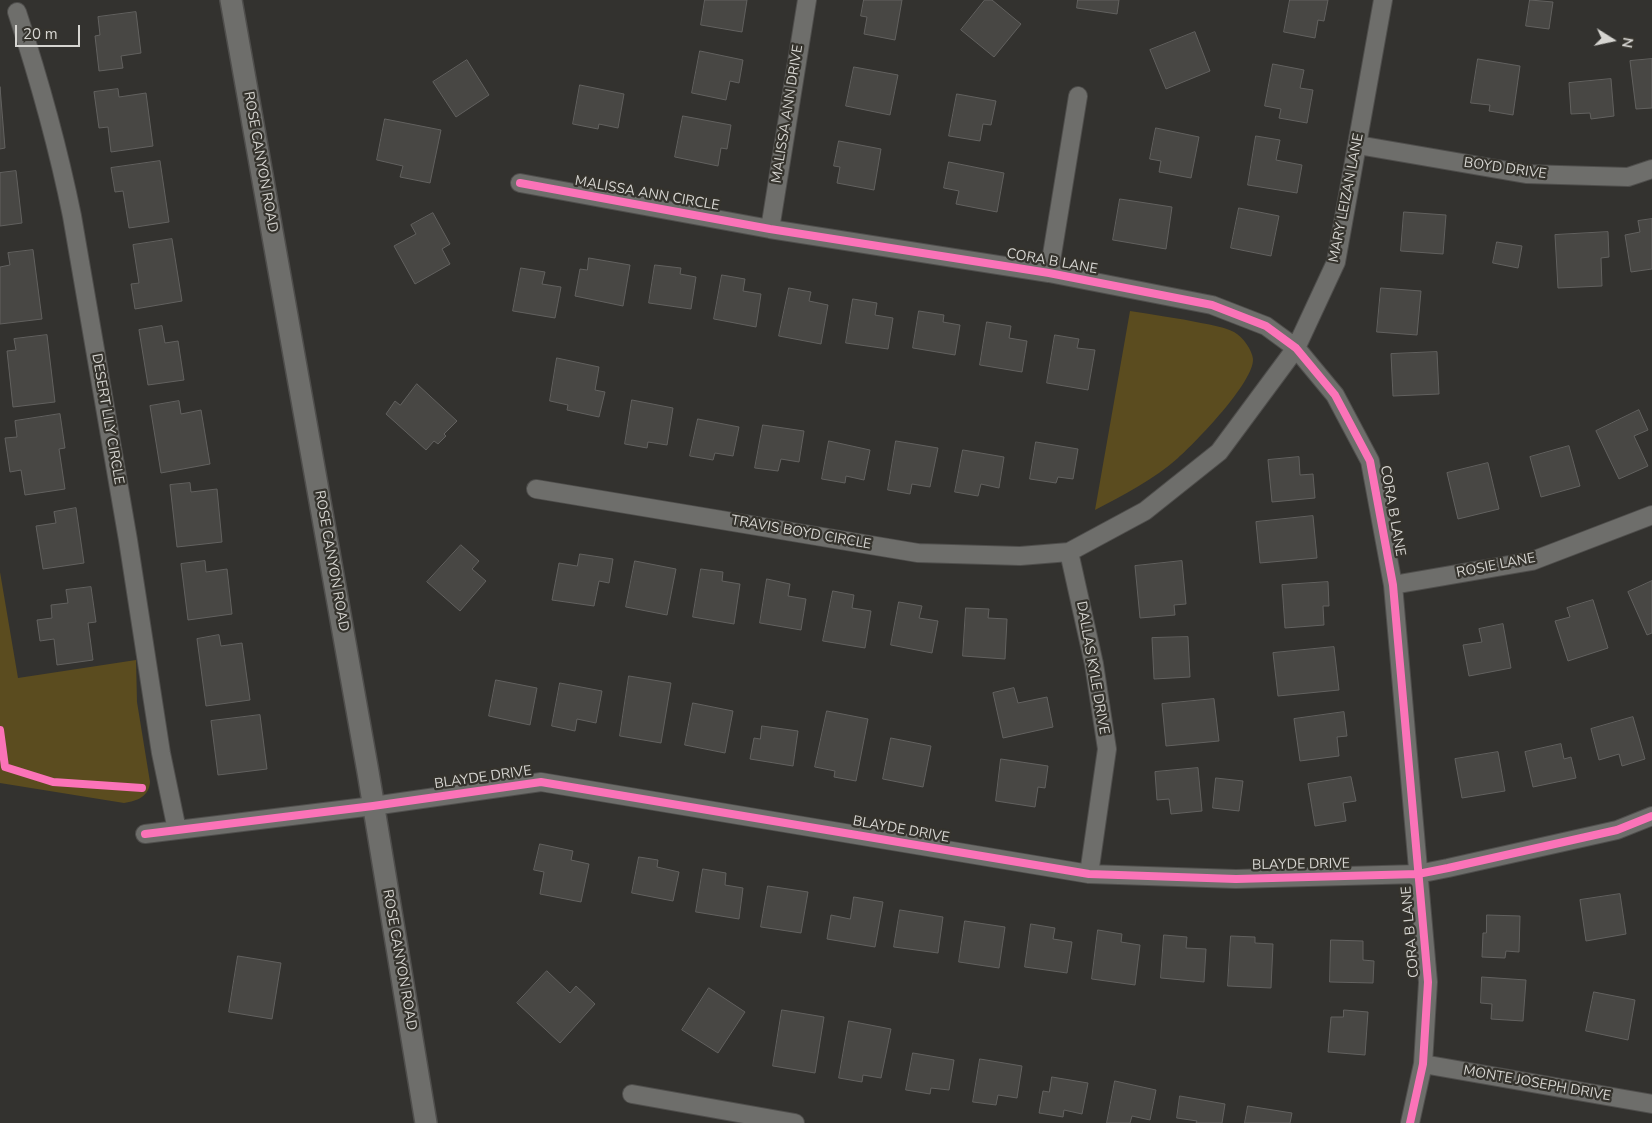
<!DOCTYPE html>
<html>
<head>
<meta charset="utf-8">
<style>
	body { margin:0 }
	#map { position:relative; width:1652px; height:1123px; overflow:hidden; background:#33322f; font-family:"Nunito Sans",sans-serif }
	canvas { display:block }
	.north { position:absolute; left:1587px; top:15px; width:50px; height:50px; -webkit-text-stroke:4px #35332d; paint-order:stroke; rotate:100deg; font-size:14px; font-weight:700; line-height:20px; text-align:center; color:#d6d5d1 }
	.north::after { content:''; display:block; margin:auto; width:18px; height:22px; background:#d6d5d1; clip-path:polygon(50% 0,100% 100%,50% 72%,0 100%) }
	.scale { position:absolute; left:15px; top:25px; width:65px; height:22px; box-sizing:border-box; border:2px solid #d6d5d1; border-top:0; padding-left:6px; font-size:15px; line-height:18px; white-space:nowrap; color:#d6d5d1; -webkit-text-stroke:4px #35332d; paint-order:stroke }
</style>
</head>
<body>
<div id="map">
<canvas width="1652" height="1123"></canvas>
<div class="north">N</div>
<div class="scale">20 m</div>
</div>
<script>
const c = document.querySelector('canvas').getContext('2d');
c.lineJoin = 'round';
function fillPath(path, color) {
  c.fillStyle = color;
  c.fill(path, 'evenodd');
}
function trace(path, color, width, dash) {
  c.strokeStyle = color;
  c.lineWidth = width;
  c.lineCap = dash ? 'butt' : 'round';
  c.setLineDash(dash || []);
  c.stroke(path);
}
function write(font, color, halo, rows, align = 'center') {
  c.font = font + ' "Nunito Sans",sans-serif';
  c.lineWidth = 4.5;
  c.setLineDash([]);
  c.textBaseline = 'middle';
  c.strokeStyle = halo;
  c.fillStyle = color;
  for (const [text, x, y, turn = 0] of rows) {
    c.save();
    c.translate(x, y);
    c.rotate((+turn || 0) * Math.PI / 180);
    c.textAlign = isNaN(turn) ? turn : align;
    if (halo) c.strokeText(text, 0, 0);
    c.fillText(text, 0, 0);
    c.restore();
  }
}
fillPath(new Path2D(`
	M1130,311C1154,315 1178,318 1201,323C1212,325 1224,327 1234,332C1243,337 1252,350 1253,359C1254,382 1196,442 1178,458C1154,479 1124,495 1095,510Z
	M0,572L18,678L136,660L137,702L150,782C149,796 138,801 124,803L0,783Z`), '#5b4c1f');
const building = new Path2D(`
	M705,0H747L742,32L701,25Z
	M864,0H902L895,40L864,34L867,17L861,16Z
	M985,0H992L1021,24L994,57L961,30Z
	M1078,0H1119L1117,14L1077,8Z
	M1290,0H1328L1324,21L1318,20L1315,38L1284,32Z
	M1530,0L1553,2L1549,29L1526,26Z
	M136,12L141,53L121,56L123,68L99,71L95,36L100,35L98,17Z
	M1195,32L1210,71L1166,89L1150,50Z
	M700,51L743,60L739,83L730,81L726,100L692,93Z
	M1478,59L1520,66L1513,115L1489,111L1490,105L1471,103Z
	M1652,59V108L1636,109L1630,61Z
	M467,60L489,95L456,117L433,82Z
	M1273,64L1304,70L1300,88L1313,90L1307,123L1279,118L1281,109L1265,106Z
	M854,67L898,75L890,115L846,106Z
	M1611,79L1614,116L1591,119L1590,113L1571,114L1569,83Z
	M580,85L624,94L618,128L599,124L598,129L573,124Z
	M0,87L5,148L0,149Z
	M118,89L119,97L146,93L153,146L111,152L108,127L99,128L94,92Z
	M957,94L996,101L991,125L983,124L980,141L949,136Z
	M683,116L731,125L727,149L721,148L718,166L675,157Z
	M385,119L441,130L430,183L400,177L403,166L377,160Z
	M1156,128L1199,137L1191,178L1159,172L1161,161L1150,159Z
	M1256,136L1280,140L1276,160L1302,165L1297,193L1248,185Z
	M839,141L881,149L874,190L837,183L840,167L834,166Z
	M160,161L169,222L129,228L123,191L115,192L111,168Z
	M949,162L1004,173L997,212L956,204L959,191L944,188Z
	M16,171L22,223L0,226V173Z
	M1120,199L1172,207L1166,249L1113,240Z
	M1239,208L1279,216L1271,256L1231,248Z
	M1404,212L1446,215L1443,254L1401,251Z
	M433,213L450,244L442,249L450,264L415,284L394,246L416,234L411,225Z
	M1652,219V269L1631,272L1625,235L1640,232L1638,221Z
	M1608,232L1609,257L1601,258L1602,286L1558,288L1555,235Z
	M172,239L182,301L135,309L131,284L139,283L133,245Z
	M1497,242L1522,246L1518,268L1493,263Z
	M33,250L42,319L0,324V267L10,265L8,253Z
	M589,258L630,265L623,306L575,296L580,269L587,270Z
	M655,265L681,268L680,274L696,277L691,309L649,303Z
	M521,268L545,272L542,284L561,287L555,318L513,311Z
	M722,275L745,279L743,291L761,294L756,327L714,319Z
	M789,288L811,292L809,301L828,305L821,344L779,336Z
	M1381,288L1421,291L1417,335L1377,332Z
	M853,299L877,303L875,315L893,318L888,349L846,343Z
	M919,311L944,315L943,322L960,325L955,355L913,348Z
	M987,322L1011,326L1009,338L1027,341L1022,372L980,365Z
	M162,326L165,343L178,341L184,380L148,385L139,330Z
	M47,335L55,402L13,407L7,351L16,350L14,339Z
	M1055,335L1079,339L1077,348L1095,350L1088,390L1047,383Z
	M1437,352L1439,394L1393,396L1391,354Z
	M557,358L599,367L595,390L605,392L599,417L567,410L568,405L550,401Z
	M417,384L457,421L444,434L446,436L438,444L434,441L426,450L386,414L395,401L400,405Z
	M632,400L673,408L667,445L648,442L647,448L625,444Z
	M179,401L181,414L201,410L210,464L161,473L150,406Z
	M1639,410L1648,430L1634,436L1648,466L1619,479L1596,431Z
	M60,414L65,448L59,449L65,489L25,495L21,470L10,472L5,438L17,437L15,421Z
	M698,419L739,427L733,456L715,453L713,460L690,456Z
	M763,425L804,431L799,462L781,459L778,471L755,468Z
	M829,441L870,450L864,480L846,476L845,483L822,479Z
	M896,441L938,448L930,487L912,484L910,494L888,490Z
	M1036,442L1078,449L1073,479L1058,477L1056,483L1030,479Z
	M1569,446L1580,486L1541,497L1530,457Z
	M963,450L1004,457L999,488L981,484L978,496L955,492Z
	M1299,457L1300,475L1313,474L1315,498L1272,502L1268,460Z
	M1488,463L1499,509L1458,519L1447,473Z
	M190,483L191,492L217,489L222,542L177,547L170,485Z
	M76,508L84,563L43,569L36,526L56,523L54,512Z
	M1313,516L1317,558L1260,563L1256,522Z
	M461,545L479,561L472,569L486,581L460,611L427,582Z
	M580,554L613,559L609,583L599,581L594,606L552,600L559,563L577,566Z
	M205,561L206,572L227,569L232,614L188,620L181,564Z
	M635,561L676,569L667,615L626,607Z
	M1182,561L1186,604L1174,605L1175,615L1140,618L1135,566Z
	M701,569L723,572L722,581L740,584L734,624L693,617Z
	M767,579L790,584L788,596L806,599L801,630L760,623Z
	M1652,581V633L1647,635L1628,592Z
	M1328,582L1329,606H1323L1324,625L1285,628L1282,585Z
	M91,587L96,622L88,623L93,660L57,665L54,639L40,641L37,620L52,618L51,605L68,603L66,590Z
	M833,591L854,595L852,608L871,611L865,648L823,641Z
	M1593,600L1608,648L1568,661L1555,621L1570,617L1567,608Z
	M899,602L922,606L919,618L938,621L932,653L891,645Z
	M966,608L989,609L988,618L1007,619L1005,659L963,656Z
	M1503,624L1511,668L1469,676L1463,645L1482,642L1479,629Z
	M219,635L221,646L242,643L250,700L206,706L197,639Z
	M1188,637L1190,677L1154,679L1152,638Z
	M1334,647L1339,690L1278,696L1273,653Z
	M629,676L671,683L661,743L620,736Z
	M496,680L537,688L530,725L489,716Z
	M560,683L602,691L596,723L577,719L575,731L552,726Z
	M1014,688L1018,703L1047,697L1053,727L1003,738L993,693Z
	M1214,699L1219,741L1166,746L1162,704Z
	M693,703L733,711L725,753L685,745Z
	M827,711L868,719L856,781L834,777L835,771L815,767Z
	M1344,712L1347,736L1337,737L1339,756L1300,761L1294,719Z
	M260,715L267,769L218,775L211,721Z
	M1633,717L1645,759L1622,766L1619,754L1599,760L1591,729Z
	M762,726L798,731L793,766L750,759L754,738L760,739Z
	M891,738L931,746L923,787L883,779Z
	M1561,744L1564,759L1571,757L1576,778L1533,787L1525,752Z
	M1498,752L1505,791L1462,798L1455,759Z
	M1001,759L1048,766L1045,788L1038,787L1035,807L996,801Z
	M1198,768L1202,811L1171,814L1169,799L1157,800L1155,772Z
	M1351,777L1356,801L1343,803L1346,821L1315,826L1308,784Z
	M1216,778L1243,781L1239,811L1213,808Z
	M540,844L573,851L571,860L589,864L581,902L540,894L544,872L534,870Z
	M639,857L658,860L657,867L679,872L673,901L632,893Z
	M703,869L726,873L725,885L743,888L739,919L696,912Z
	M768,886L808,892L801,933L761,927Z
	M1620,894L1626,934L1586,941L1580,900Z
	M854,897L883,902L875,947L827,939L831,915L850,919Z
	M900,910L943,917L938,953L894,947Z
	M1487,915L1520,916L1519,952L1506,951L1505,958L1482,957L1483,933H1486Z
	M965,921L1005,927L999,968L959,962Z
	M1031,924L1055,928L1053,939L1072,942L1067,973L1025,967Z
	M1098,930L1122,934L1121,942L1140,945L1135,985L1092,979Z
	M1164,935L1187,937L1186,948L1206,949L1204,982L1161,978Z
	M1231,936L1255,937V943L1273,944L1271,988L1228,986Z
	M1331,940L1363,941V960L1374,961L1373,983L1330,982Z
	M238,956L281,963L272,1019L229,1012Z
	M547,971L570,993L576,986L595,1004L560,1043L517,1003Z
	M1482,977L1526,980L1523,1021L1491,1019L1492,1004L1481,1003Z
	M709,988L745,1012L718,1053L682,1030Z
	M1594,992L1635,1000L1628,1040L1586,1031Z
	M782,1010L824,1017L815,1073L773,1066Z
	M1344,1010L1368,1012L1365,1055L1328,1052L1331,1017H1343Z
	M849,1021L891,1029L881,1078L863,1075L862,1082L839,1078Z
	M913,1053L954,1060L949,1090L931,1088L930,1094L906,1090Z
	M980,1059L1022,1066L1017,1098L998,1095L996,1105L973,1102Z
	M1052,1077L1088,1083L1082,1114L1064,1110L1063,1117L1039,1113L1043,1091L1049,1092Z
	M1115,1081L1156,1090L1150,1120L1132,1116L1130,1123H1107Z
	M1180,1096L1225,1104L1222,1123H1196L1197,1121L1177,1118Z
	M1248,1106L1292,1113L1290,1123H1245Z`);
fillPath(building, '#484744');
trace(building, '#62615f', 1);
const minor = new Path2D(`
	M17,12C39,79 58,147 72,216L128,540L161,753L177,830
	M1358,145L1526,174L1628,177L1652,169
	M520,183L770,229L1049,273L1212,305L1266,326L1296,348L1335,395L1370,461L1393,585L1428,982L1423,1064L1410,1123
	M770,229L807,0
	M1049,273L1078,96
	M536,489L918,553L1020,556L1069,552L1145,511L1219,452L1296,348L1336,262L1383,0
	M1069,552L1094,664L1107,749L1089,874
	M1393,585L1532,561L1652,515
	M145,834L373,806L541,782L1089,874L1236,879L1418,874L1448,868L1617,830L1652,816
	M1423,1064L1652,1104
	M632,1094L795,1123`);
const tertiary = new Path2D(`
	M231,0L368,772L426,1123`);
trace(minor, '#4f4e4c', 20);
trace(tertiary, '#4f4e4c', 24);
trace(minor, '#6e6e6b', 18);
trace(tertiary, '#6e6e6b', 21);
trace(new Path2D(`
	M520,183L770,229L1049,273L1212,305L1266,326L1296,348L1335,395L1370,461L1393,585L1428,982L1423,1064L1410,1123
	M0,730L5,767L53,782L142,788
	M145,834L373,806L541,782L1089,874L1236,879L1418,874L1448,868L1617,830L1652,816`), '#fb73b8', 8);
write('14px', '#d6d5d1', '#35332d', [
	["MALISSA ANN DRIVE",788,114,-81],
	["ROSE CANYON ROAD",260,162,80],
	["BOYD DRIVE",1505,169,8],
	["MALISSA ANN CIRCLE",647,194,10],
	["MARY LEIZAN LANE",1347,198,-79],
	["CORA B LANE",1052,262,10],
	["DESERT LILY CIRCLE",107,419,80],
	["CORA B LANE",1392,511,80],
	["TRAVIS BOYD CIRCLE",801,533,10],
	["ROSE CANYON ROAD",331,561,80],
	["ROSIE LANE",1496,566,-11],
	["DALLAS KYLE DRIVE",1092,668,80],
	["BLAYDE DRIVE",483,778,-8],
	["BLAYDE DRIVE",901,830,10],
	["BLAYDE DRIVE",1301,865,-1],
	["CORA B LANE",1411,932,-95],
	["ROSE CANYON ROAD",399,960,80],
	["MONTE JOSEPH DRIVE",1537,1084,10]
]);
</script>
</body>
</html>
